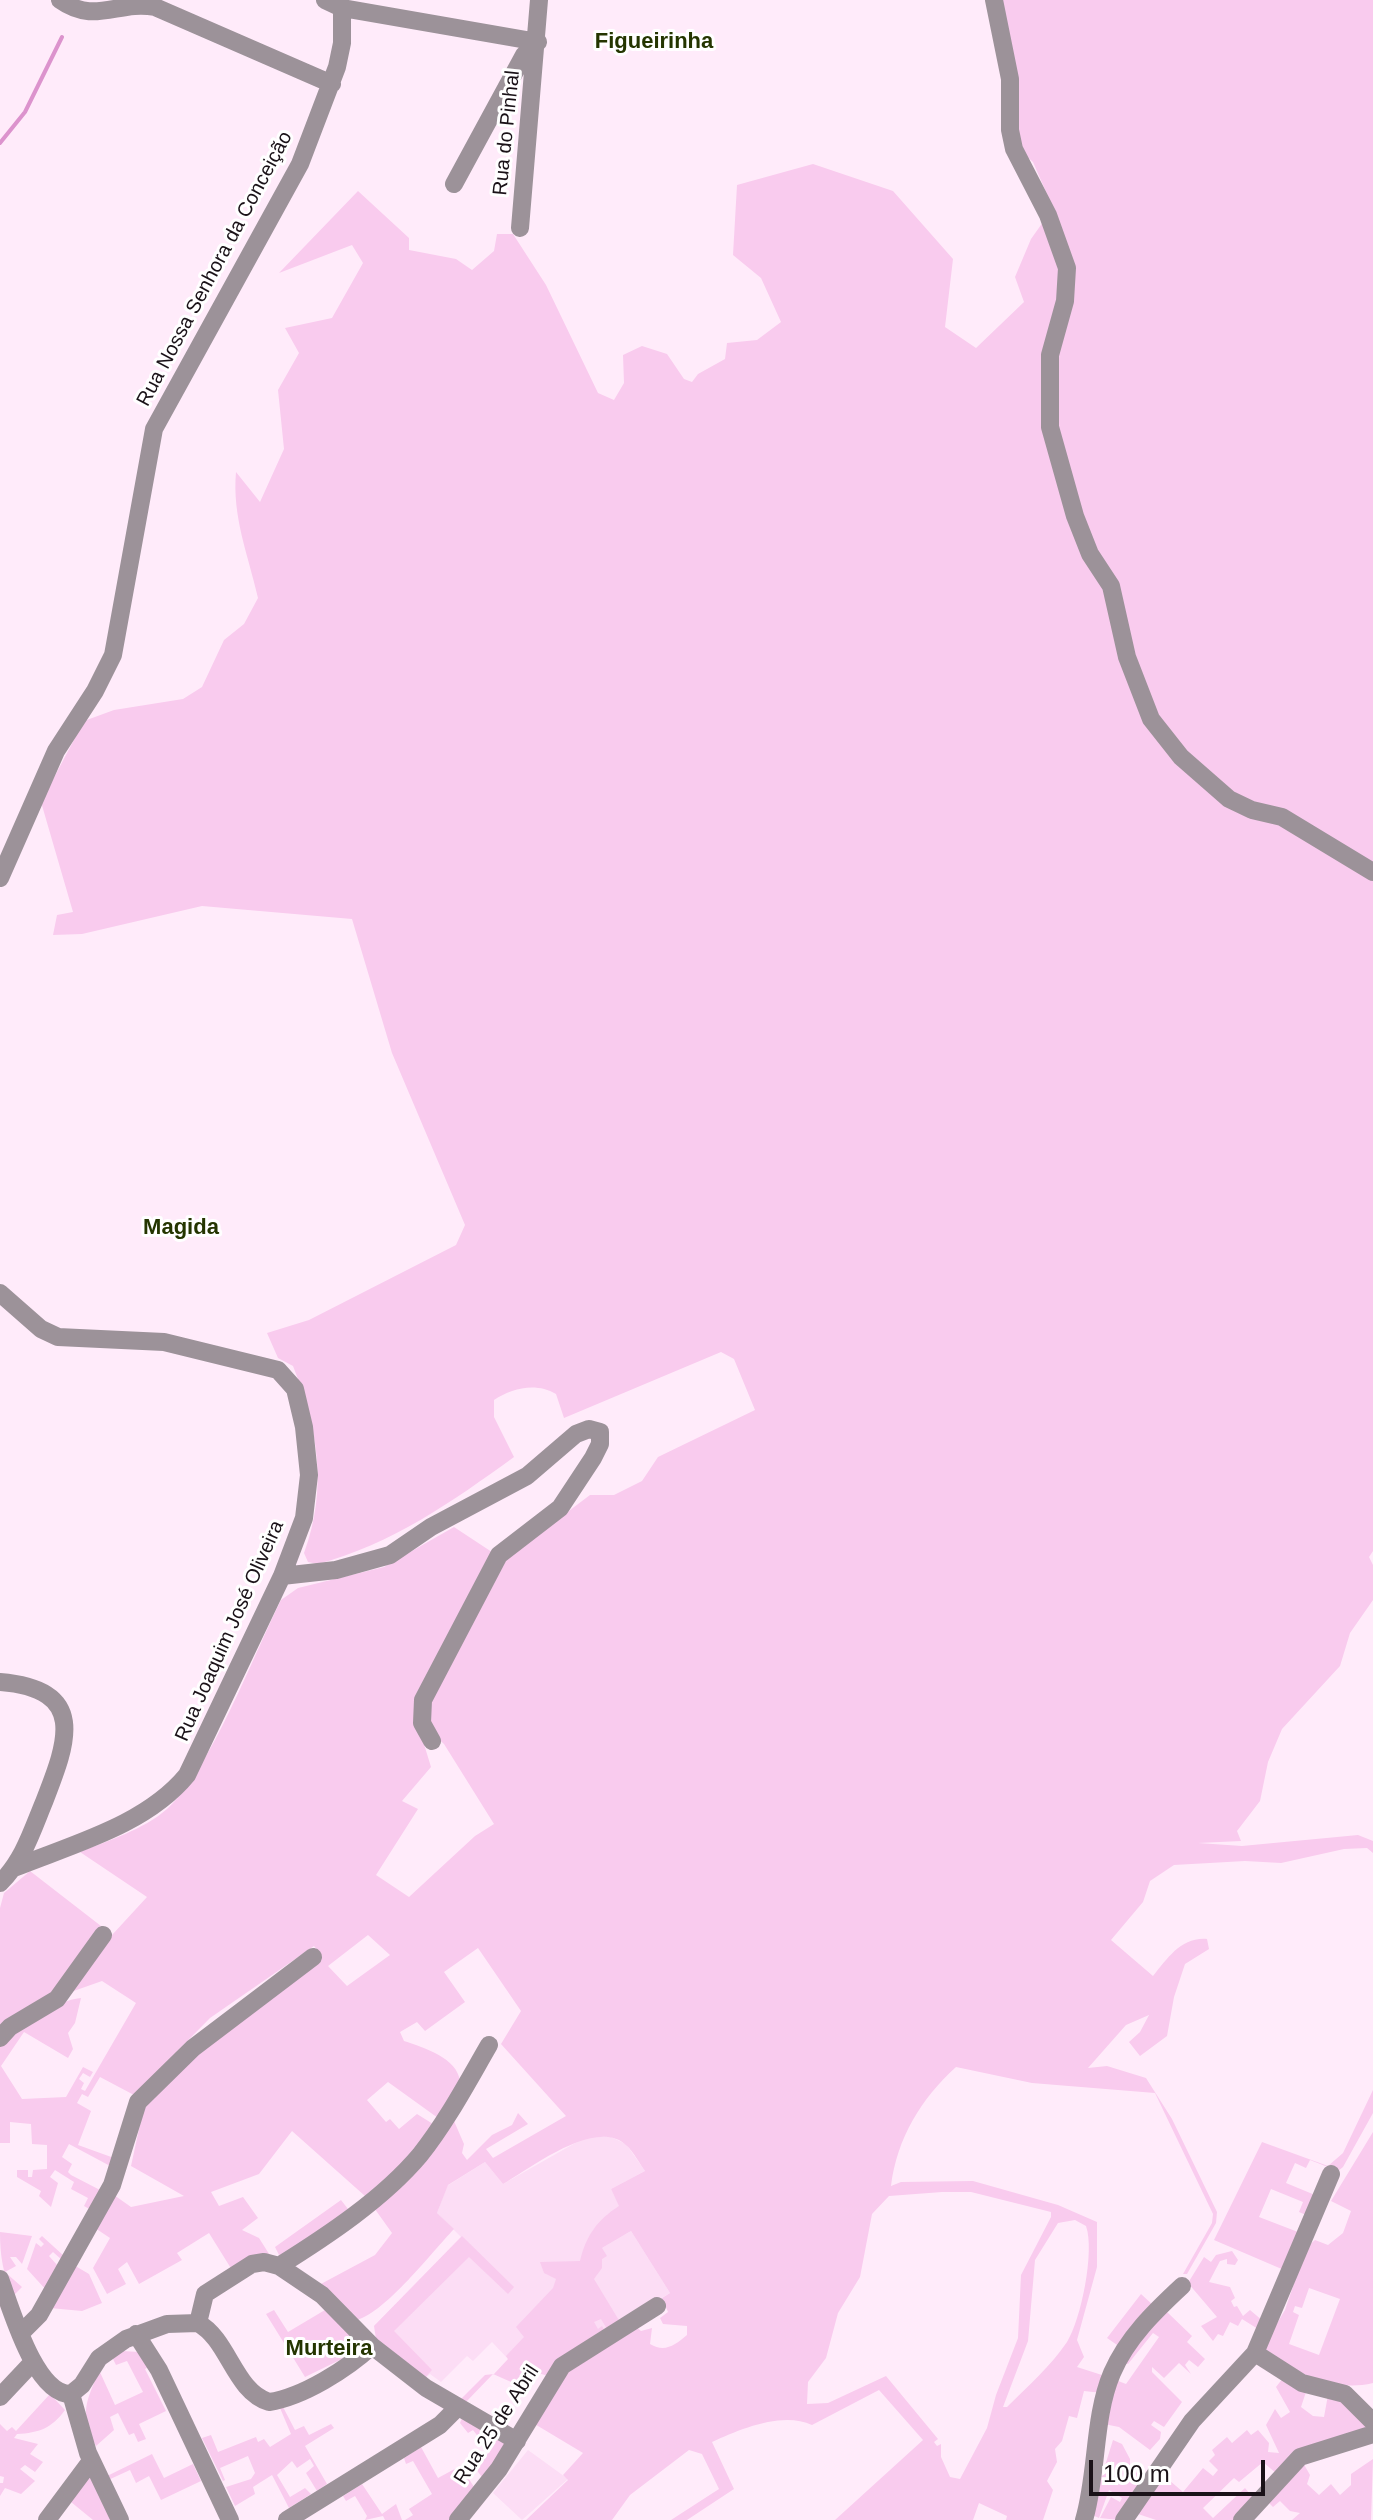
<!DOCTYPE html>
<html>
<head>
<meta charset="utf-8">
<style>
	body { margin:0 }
	#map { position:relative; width:1373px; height:2520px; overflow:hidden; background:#ffebfa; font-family:Helvetica,sans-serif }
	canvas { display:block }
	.scale { position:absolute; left:1089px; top:2460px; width:176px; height:36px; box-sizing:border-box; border:4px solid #1a1218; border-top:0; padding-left:10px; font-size:24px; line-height:28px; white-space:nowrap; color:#1a1218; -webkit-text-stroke:6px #fff; paint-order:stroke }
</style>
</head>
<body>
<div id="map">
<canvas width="1373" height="2520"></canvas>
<div class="scale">100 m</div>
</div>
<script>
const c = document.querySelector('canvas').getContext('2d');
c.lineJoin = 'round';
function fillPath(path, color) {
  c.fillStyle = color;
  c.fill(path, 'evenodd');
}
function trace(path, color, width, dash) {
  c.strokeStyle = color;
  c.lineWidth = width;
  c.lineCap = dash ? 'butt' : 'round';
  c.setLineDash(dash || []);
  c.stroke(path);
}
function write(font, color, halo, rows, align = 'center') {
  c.font = font + ' Helvetica,sans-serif';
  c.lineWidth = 6;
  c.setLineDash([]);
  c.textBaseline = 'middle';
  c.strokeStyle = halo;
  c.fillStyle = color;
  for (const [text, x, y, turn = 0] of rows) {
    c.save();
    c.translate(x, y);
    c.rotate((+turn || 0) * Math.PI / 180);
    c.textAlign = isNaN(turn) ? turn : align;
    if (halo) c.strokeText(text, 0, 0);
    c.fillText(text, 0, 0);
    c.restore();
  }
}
fillPath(new Path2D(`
	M609,2136L626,2144L645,2171L611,2189L620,2206L602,2248L631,2231L670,2293L594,2337L582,2293L508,2359L492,2342L473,2361L467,2356L441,2382L430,2374L423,2380L374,2326L461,2237L437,2213L447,2186L485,2162L503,2184L584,2138Z
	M528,2450L568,2479L522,2520L493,2493Z`), '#fcddf5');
fillPath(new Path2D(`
	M1002,0H1373V1551L1369,1557L1373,1565V1600L1350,1633L1340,1666L1282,1729L1268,1762L1260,1801L1237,1831L1241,1841L1198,1843L1242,1846L1358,1835L1373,1841V1853L1367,1848L1344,1849L1281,1863L1245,1861L1174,1865L1150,1881L1143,1902L1111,1940L1153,1976C1168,1958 1181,1937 1207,1939L1209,1949L1185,1964L1174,1997L1167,2036L1140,2056L1129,2042L1140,2032L1149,2015L1126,2025L1088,2068L1107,2066L1146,2078L1172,2119L1217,2212L1216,2223L1187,2274H1183L1212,2223L1213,2214L1155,2093L1032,2083L956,2067C921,2099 897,2138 891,2186L901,2182L973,2181L1058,2205L1097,2222V2267L1077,2340L1084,2357L1077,2367L1105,2376L1102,2393L1084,2391L1077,2418L1069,2416L1062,2441L1055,2449L1057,2462L1047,2481L1053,2490L1043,2520H1006L1007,2516L979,2503L973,2520H835L923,2440L879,2390L812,2425C783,2411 740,2429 712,2442L734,2489L687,2520H671L719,2489L702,2454L689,2450L630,2495L612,2520H526L568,2480L563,2475L583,2453L533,2423L570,2364L635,2326L641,2331L652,2328L650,2344C665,2353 675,2345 687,2335V2326L663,2324L660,2318L668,2312L662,2298L670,2293L631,2231L602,2248L607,2256L602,2259V2268L594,2279L620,2322L607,2329L601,2319L594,2322L598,2329L602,2326L605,2331L548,2376L532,2371L518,2385L493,2374L465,2403L460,2400L485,2375L494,2374L508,2359L506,2356L524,2337L516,2327L553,2288L556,2279L544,2273L540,2262L580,2261C586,2236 597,2220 619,2206L611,2189L645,2171C639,2163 634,2152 626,2145C596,2117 531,2168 503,2184L485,2162L448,2185L437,2213L454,2229C431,2253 387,2311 357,2320L319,2285L375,2255L392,2233L372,2205L420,2166L454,2121L464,2144L462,2153L467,2160L492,2135L512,2125L518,2113L528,2124L486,2149L493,2158L566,2116L501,2044L521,2011L478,1948L444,1972L465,2002L425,2031L417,2022L400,2032L404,2041C425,2048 457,2058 460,2081L438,2118L388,2082L367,2100L386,2122L390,2119L399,2129L417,2114L433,2124L414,2154L365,2196L292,2131L259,2174L211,2192L219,2206L243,2197L258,2218L242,2230L259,2238L271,2257L232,2270L209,2233L177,2253L182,2260L139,2284L127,2262L118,2269L126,2284L107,2294L93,2268L110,2238L95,2228L114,2195L131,2207L184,2196L131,2166L144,2106L169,2078L321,1955L314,1946L210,2018L134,2095L100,2077L88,2097L82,2094L77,2103L91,2111L78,2145L114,2158L112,2167L69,2144L62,2157L72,2164L68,2172L71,2175L100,2190L91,2210L84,2206L88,2198L71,2189L74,2182L55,2170L50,2177L58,2183L51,2207L39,2196L41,2191L17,2177V2170H28V2177H32L33,2170L47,2169V2145L32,2144L31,2124L10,2122V2143H0V2047L5,2040C27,2026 55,2000 81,1998L75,2023L68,2033L73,2049L68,2058L24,2032L1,2066L22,2099L66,2097L83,2067L93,2072L90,2077L83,2073L79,2079L84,2083L81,2089L85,2091L136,2003L102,1981L68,1993L112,1935L147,1897L80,1852C109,1840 143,1830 167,1809C210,1771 254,1654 281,1600L298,1588L384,1567L454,1527L504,1560L590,1495H614L642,1481L658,1457L755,1410L734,1359L721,1352L564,1418L556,1394C536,1382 512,1388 494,1400V1417L514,1457C452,1502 392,1544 318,1564L308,1562L304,1553C328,1488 318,1429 293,1366L278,1358L267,1333L309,1320L456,1245L465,1225L392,1053L352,919L202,906L82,934L53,935L57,915L73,912L41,802L84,721L114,710L183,699L202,687L224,640L244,624L258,598C248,554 232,517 236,472L260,502L284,449L278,390L299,353L285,328L332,318L363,263L352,245L279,273L358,191L409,238V250L456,259L472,270L494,251L497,234H513L546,285L598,393L614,400L624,383L623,355L642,346L667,354L684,379L692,382L698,374L725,359L727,343L757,340L781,322L761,278L733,255L737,185L813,164L893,191L953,259L945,327L976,348L1024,302L1015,277L1031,239L1053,208L1033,162L1023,153L1017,133ZM416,1718L444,1744L494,1824L475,1836L409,1897L376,1875L418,1809L402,1801L431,1767ZM368,1935L390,1955L347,1986L328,1966ZM942,2192H971L1051,2212V2217L1021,2275L1018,2338L996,2395L987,2428L960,2479L950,2477L941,2457V2444L937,2446L934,2442L938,2439L886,2376L828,2403L807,2404L808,2382L826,2358L838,2313L860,2277L872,2214L889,2196ZM1075,2220L1086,2226C1095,2251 1081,2320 1067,2342C1051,2366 1027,2387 1007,2407H1003L1028,2341L1035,2260L1058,2223Z
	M30,1871L101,1926L63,1985L0,2029V1908L4,1893Z
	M1373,2090V2113L1343,2167L1338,2171L1310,2160L1306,2168L1295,2163L1286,2183L1315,2195L1306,2215L1299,2212L1303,2202L1271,2189L1259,2217L1298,2232L1284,2270L1214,2240L1262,2142L1328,2166L1343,2153Z
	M1373,2132V2383C1335,2392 1306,2375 1271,2361L1264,2345L1285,2310L1306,2248L1315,2240L1328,2245L1343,2233L1351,2211L1331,2201ZM1309,2288L1340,2299L1319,2355L1289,2344L1299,2315L1293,2312L1295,2306L1302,2308Z
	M341,2200L348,2209L292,2252L279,2255L275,2247Z
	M0,2232L32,2236L22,2264L16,2257H10L16,2266L5,2272L22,2287L13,2296C3,2274 0,2256 0,2232Z
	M42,2236L64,2256L62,2260L53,2252L49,2256L58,2266L47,2291L27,2269L36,2243L41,2247L44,2244L39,2239Z
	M462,2236L514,2287L508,2294L469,2257L394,2331L432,2370L423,2380L376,2339L374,2326Z
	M1232,2251L1238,2260L1235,2265L1227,2264V2259L1220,2261L1209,2282L1230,2287L1235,2298L1231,2301L1234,2307L1237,2306L1243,2316L1250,2310L1263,2321L1258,2329L1242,2319L1238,2326L1230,2322L1223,2336L1218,2334L1213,2341L1201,2326L1217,2317L1188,2283L1204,2257L1211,2262L1216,2255Z
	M72,2264L89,2274L102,2303L82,2311L50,2308Z
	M1141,2294L1154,2306L1120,2347L1107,2338Z
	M330,2307L360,2345L348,2356L305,2377L266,2314L274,2310L288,2332Z
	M1166,2311L1192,2336L1187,2342L1205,2359L1198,2367L1189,2360L1185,2365L1191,2374L1179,2363L1164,2378L1152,2367V2372L1182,2402L1164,2427L1154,2421L1151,2425L1161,2432L1160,2439L1150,2450L1119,2427L1104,2424L1113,2379L1126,2384L1159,2337L1153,2333L1128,2364L1122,2362Z
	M122,2351L139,2352L150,2366L145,2369L166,2411L139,2424L146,2439L138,2442L134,2433L129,2435L118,2413L110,2417L114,2430L96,2446C79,2412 86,2404 99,2370L115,2405L143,2392L127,2361L116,2365L112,2357Z
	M1283,2378L1307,2389L1301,2407L1313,2416L1324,2417L1328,2395H1338L1368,2426L1277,2474L1263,2462L1239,2482L1234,2478L1203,2508L1213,2518L1245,2488L1255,2500L1235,2520H1156L1138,2514L1162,2474L1183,2492L1203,2468L1213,2476L1218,2470L1209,2461L1215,2455L1212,2450L1227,2437L1232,2443L1247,2430L1251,2435L1258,2430L1269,2443L1268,2452L1279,2453L1266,2425L1275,2409L1281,2418L1290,2412L1276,2387Z
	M50,2394L65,2410C52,2428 39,2433 17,2434L14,2438L38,2444L30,2454L43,2462L35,2472L25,2465L20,2469L35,2481L21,2494L5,2488L0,2496V2483H3L4,2477L0,2476V2424L7,2431L12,2427L16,2431Z
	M283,2407L295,2430L304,2426L309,2435L331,2424L334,2428L305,2446L327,2484L317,2491L306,2473L314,2466L310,2459L297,2468L292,2461L277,2475L290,2497L305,2488L311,2494L289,2508L272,2475L253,2487L255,2494L235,2506L226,2487L251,2479L255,2473L248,2456L220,2468L225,2480L223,2481L202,2438L211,2435L218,2452L256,2437L258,2442L264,2439L270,2447L291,2434L280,2408Z
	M462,2418L508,2443L484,2480L476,2469L467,2476L476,2490L451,2520H405L413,2515L409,2509L432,2494L413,2461L406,2464L404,2458L421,2447L438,2478L473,2459L477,2463L490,2452L473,2430L468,2433L460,2423Z
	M1113,2440L1122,2444L1130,2459V2468L1147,2480L1119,2520L1100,2518L1111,2497L1120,2502L1122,2498L1109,2490L1099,2518L1090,2514Z
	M152,2454L164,2478L193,2464L201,2481L161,2500L149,2476L136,2483L130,2470L106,2481L105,2477Z
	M1373,2459L1371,2520H1292L1300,2513L1290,2511L1280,2501L1273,2507L1268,2502L1302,2461L1310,2475L1307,2484L1319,2495L1331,2484L1340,2495L1351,2485V2474Z
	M93,2477L114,2520H93L71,2502L83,2479Z
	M362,2484L382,2514L396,2504L402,2520H385L383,2516L365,2520L367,2516L355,2496L346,2501L343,2496Z`), '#f9cbee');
trace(new Path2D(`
	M0,143L25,112L62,37`), '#dc93cd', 4);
trace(new Path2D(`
	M60,0C95,25 118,0 155,7L332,84
	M325,0L342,8L538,42
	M994,0L1010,79V130L1014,149L1048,215L1067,268L1065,301L1050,355V427L1075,516L1090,554L1111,586L1127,657L1151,719L1181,757L1229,799L1252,810L1282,817L1373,872
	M454,184L524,55L538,42
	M520,228L539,0
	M0,878L56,751L95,691L113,655L154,429L300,164L337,67L342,43V8
	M0,1293L41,1329L58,1337L164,1342L278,1370L295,1389L304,1427L309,1475L304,1518L282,1576L187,1775C146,1825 73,1844 14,1868
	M282,1576L336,1570L390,1555L431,1527L527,1476L576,1434L589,1429L600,1432V1444L593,1458L560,1508L499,1555L423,1700L422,1723L432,1741
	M0,1682C89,1689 67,1743 44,1802C32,1831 23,1861 0,1883
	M0,2038L10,2027L57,1999L103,1935
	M279,2266C327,2236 383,2199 420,2155C447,2121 467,2083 489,2045
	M0,2279C11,2308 35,2395 71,2394
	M198,2323C229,2340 234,2391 269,2402C303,2397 347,2369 372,2346
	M22,2332L39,2315L112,2185L138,2102L193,2048L313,1957
	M136,2334L159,2370L230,2520
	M1255,2353L1302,2383L1345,2394L1373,2422
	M71,2394L82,2385L99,2358L126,2339L167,2324L198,2323L205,2294L252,2264L264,2262L279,2266L322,2295L372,2346L426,2388L517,2441
	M71,2394L88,2453L120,2520
	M0,2397L32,2363
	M47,2520L91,2461
	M287,2520L440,2425L458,2407
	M458,2520L499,2469L562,2366L657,2306
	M1084,2520C1098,2472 1093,2418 1112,2373C1127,2338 1155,2311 1182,2286
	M1124,2520L1192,2421L1255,2353L1331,2174
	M1242,2520L1300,2457L1373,2434`), '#9c9299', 18);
write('20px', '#1a1218', '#fff', [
	["Rua do Pinhal",507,133,-84],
	["Rua Nossa Senhora da Conceição",215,269,-62],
	["Rua Joaquim José Oliveira",230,1631,-66],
	["Rua 25 de Abril",497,2425,-57]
]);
write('bold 22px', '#243500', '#fff', [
	["Figueirinha",654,42],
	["Magida",181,1228],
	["Murteira",329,2349]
]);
</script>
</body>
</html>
